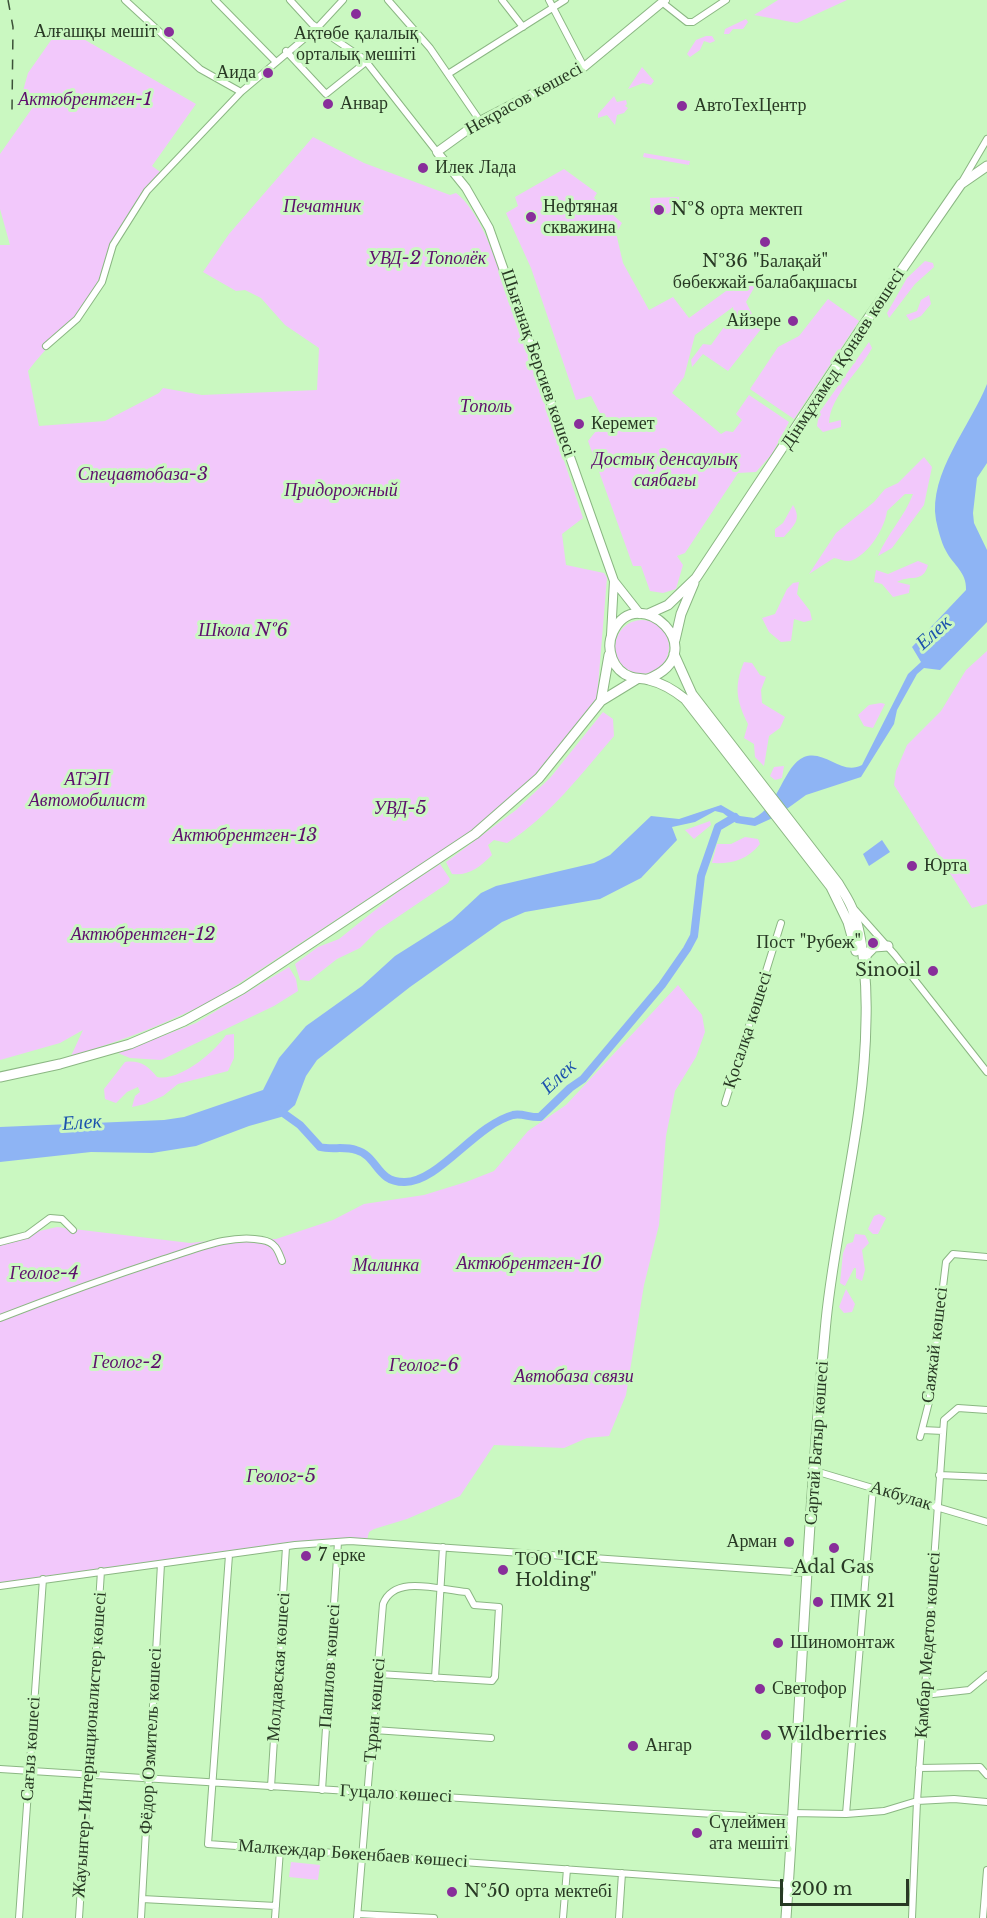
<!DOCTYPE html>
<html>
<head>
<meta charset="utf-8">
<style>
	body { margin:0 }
	#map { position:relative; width:987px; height:1918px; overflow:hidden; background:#caf8c1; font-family:"Libre Baskerville",serif }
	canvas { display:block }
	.scale { position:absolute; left:780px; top:1879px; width:129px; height:27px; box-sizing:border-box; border:3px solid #283924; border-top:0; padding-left:8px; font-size:18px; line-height:21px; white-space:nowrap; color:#283924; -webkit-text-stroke:4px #caf8c1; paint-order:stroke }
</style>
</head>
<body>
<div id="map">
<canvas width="987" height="1918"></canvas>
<div class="scale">200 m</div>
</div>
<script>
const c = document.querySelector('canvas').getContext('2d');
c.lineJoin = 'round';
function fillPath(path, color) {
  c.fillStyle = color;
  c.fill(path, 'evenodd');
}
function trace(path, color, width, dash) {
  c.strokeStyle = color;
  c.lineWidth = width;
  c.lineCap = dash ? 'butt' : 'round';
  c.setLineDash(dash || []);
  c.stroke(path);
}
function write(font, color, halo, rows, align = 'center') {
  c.font = font + ' "Libre Baskerville",serif';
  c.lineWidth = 6;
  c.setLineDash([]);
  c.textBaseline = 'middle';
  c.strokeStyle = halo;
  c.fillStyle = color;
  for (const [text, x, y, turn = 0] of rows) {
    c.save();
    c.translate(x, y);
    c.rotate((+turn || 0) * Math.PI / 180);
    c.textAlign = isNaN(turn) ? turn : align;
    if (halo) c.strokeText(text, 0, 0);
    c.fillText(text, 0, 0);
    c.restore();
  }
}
fillPath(new Path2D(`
	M778,0H847L797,23L754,15Z
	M746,19L748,22L743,29H733L729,34H724L725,29Z
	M61,26L196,104L152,166L163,174C144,194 129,218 116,242C105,263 98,285 85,304C68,328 45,348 28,371L39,426L105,421L159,393L163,388L202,395L317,390L319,348L285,325L261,298L245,290L236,291L203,272L229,234L313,137L364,163L450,195L456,193C487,216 507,295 520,332C541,394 563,456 583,518L562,534L566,565L604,573L607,578L597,698L535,776L471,831L217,998C170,1022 122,1041 71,1056L83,1030L60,1043L0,1060V245H10L0,209V154L33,107L23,91L28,73Z
	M706,36H712L715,41L710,43L704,41L700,50L690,57L687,54L696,40Z
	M642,67L654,81L651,85L643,83L628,89Z
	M614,96L617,102L626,100L627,104L625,106L628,108L624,113L617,115L615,125L607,115L598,118V114Z
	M644,153L690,161L689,165L643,157Z
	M564,169L597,193L594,198L622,223L616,233L623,263L649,310L673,297L689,318L737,283L755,286L746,302L755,320L765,324L728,371L703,354L692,367L691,360L703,344L711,345L734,313L733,307L695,335L684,377L672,393L721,434L726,431L733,432L742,420L736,414L749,395L789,422L772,454L756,472L738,473L685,553L677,556L683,565L676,589L663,593L650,591L641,566H633L588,441L604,421L591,396L576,400L531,268L506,213L518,206L515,197Z
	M679,197V213L651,214L650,198Z
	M925,261L933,263L934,267L915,284L889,318L887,313L907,278Z
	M929,295L931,304L921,316L910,321L906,315L917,311L921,300Z
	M828,299L859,321L794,419L750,389L778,347L799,336Z
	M869,342L872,348C860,371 830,396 829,423L841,420V427L823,432L817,426L819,413Z
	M924,457L932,467L924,505L892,548L878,556C887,534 905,516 913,494H905L887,511C885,528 869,553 853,560C847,563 840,559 834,558L809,574L836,533L874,502L885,489L898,483Z
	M793,505C802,520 794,525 784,537H775V529L783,523Z
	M918,561L928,565C923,584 910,574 897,582L910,585L909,593L893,597L882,584L874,582L876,570L888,574Z
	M799,582L797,594L810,611L812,620L804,622L794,619L791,641L781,642L769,632L762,618L775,614L787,589L793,583Z
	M615 647a27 27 0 1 1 54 0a27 27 0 1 1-54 0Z
	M987,651V904L972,908L894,785L896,771L907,745L941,711L966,670Z
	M744,662L752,663L760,675L766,677L761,690L762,703L785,717L780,728L769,736L764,766L755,757L754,744L744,738L748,724C736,700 734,686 744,662Z
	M881,703L885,704L873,728L864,726L858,715L869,705Z
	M603,712L613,719L614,736C581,774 550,816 507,843L494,840L488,845L492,855C480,867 469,876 452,874L446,862L516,810L550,778Z
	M784,766L782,778L775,780L770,776L774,767Z
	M710,821L711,825L694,839L685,830Z
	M745,837L758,839L760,844C747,860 732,864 712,863L717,844H731Z
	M440,864L450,879L448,883L377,931L360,948L337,959L309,981L300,980L295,964L318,947L339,939L399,891Z
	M289,967L296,979L298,991L274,1006L161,1060L130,1058L118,1053L196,1023Z
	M678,985L702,1015L705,1032L696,1057L675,1091L666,1136L659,1225L644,1285L626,1395L609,1436L587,1438L564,1448L494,1445L460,1496L407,1519L374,1529L369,1532L367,1540L342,1539L0,1587V1240L57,1227L190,1243L236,1238L276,1239L333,1220L364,1204L424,1195L466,1182L494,1171L528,1131L566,1105Z
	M234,1034V1058L228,1071L178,1084L163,1096L145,1104L132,1107L135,1096L140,1092L138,1087L127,1092L116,1103L105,1099L104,1089L125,1062C140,1060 148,1066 157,1077C179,1082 215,1052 226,1035Z
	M879,1214L886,1218L878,1234H873L868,1229L874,1216Z
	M855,1234L865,1235L869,1243L862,1250L865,1270L862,1281L856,1278V1268H854L845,1286L840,1283L843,1253L847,1244L853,1242Z
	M846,1289L855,1304L852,1312L844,1313L839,1307Z
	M291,1862L320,1865L318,1880L289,1877Z`), '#f2c8fb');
fillPath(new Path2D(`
	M987,384V463L977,478L973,513L974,523L987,550V622L940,670L924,668L917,674L897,710L894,724L861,777L806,795L777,816L755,826L736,823L723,813L715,811L695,822L672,827L677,840L641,878L600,899L525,912L502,922L410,987L317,1060L306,1076L295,1105L281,1117L249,1126L196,1146L152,1153L91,1152L0,1162V1127L164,1120L184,1117L263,1090L279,1058L306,1026L362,986L395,956L452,920L481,893L496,886L594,863L610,855L651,816L679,819L721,805L740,816L754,818C778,807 784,765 804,757C825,749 841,776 862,765L908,674L921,662L912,647L966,590C967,572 953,565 946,551C941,542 938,529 936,520C928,474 971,425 987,384Z
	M882,840L890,852L869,866L863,854Z`), '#8eb4f4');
trace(new Path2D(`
	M279,1110L300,1125L320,1147C331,1150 345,1146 356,1150C378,1156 376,1182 404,1182C438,1183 475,1125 513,1115C522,1113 531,1118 540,1117L570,1088L583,1079L662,985L687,949L694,936L701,876L718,827L735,817`), '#8eb4f4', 8);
const minor = new Path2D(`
	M125,0L200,69L241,92
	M215,0L275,61
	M290,0L312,24L364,59L437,152
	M388,0L430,48L480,121
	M502,0L523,27
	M549,0L584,67
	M663,3L687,22H693L726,0
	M286,51L326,94L366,62
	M448,74L565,0
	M963,180L987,139
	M46,346L77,319L102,282L113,245L147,191L241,92L318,27L343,0
	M855,910L895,955L987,1072
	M725,1103L781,923
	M0,1242L27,1235L50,1218L62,1219L73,1230
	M0,1318C54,1297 109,1277 164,1259C194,1250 231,1233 262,1240C275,1242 278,1250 282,1261
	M922,1430L943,1431
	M920,1437L929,1402L946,1262L953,1254L987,1257
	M815,1471L987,1522
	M939,1475L987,1477
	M229,1555L208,1844L788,1885
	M0,1586L295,1545L350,1541L808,1573
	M435,1678L443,1547
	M924,1695L969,1690L987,1675
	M374,1730L491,1738
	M919,1768L980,1767L987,1775
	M0,1769L793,1819
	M271,1787L286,1547
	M322,1790L338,1542
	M793,1813L846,1814L884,1811L917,1801L954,1799L987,1802
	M846,1814L873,1488
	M142,1899L276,1906
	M358,1914L434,1918
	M19,1918L43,1579
	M79,1918L101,1571
	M141,1918L161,1564
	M275,1918L280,1850
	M357,1918L383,1604C395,1573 442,1591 467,1592L474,1605L499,1607L495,1677L492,1681L379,1674
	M563,1918L567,1869
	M619,1918L622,1873
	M912,1918L917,1801L944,1420L958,1408L987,1410
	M983,1918L987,1870`);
const major = new Path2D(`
	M640,614L614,581L489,228L466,188L437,152L480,121L584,67L665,0
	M611,635L614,581`);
const highway = new Path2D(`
	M648,614L668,605L696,578L867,320L961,184L987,166
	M675,640L681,614L694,583
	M674,654L692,694L838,883C843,892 850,901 853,911C864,939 867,989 866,1020C865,1121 836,1221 826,1321C807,1520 800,1719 786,1918
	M648,679C716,652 637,579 613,632C605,649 613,671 631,677C637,679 643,678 649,680C662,683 675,691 685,699L831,887L848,922L856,951
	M601,701L609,655
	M863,965L867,954L874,947L888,946
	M0,1077L60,1064L130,1044L184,1021L242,989L475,834L539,778L601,701L637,679`);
trace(minor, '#8bb783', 8);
trace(major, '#8bb783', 10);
trace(highway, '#8bb783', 11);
trace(minor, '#fff', 6);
trace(major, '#fff', 8);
trace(highway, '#fff', 9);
trace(new Path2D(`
	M8,0L13,27L12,110`), '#3c5138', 1.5, [10, 10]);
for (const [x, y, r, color] of [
	[356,14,6,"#882e9a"],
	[169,32,6,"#882e9a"],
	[268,73,6,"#882e9a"],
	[328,104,6,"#882e9a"],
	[682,106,6,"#882e9a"],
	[423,168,6,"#882e9a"],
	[659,210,6,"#882e9a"],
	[531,217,6,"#882e9a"],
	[765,242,6,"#882e9a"],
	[793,321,6,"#882e9a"],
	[579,424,6,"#882e9a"],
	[912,866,6,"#882e9a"],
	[873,943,6,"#882e9a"],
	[933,971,6,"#882e9a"],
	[789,1542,6,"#882e9a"],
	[834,1548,6,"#882e9a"],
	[306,1556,6,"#882e9a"],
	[503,1570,6,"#882e9a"],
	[818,1602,6,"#882e9a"],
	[778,1643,6,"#882e9a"],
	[760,1689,6,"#882e9a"],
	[766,1735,6,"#882e9a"],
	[633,1746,6,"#882e9a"],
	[697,1833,6,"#882e9a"],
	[452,1892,6,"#882e9a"]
]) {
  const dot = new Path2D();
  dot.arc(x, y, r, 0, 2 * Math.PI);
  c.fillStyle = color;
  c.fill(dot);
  trace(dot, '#caf8c1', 2);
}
write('18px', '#283924', '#caf8c1', [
	["Алғашқы мешіт",157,32,"right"],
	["Ақтөбе қалалық",356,34,"center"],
	["орталық мешіті",356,55,"center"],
	["Аида",256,73,"right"],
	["Анвар",340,104],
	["АвтоТехЦентр",694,106],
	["Илек Лада",435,168],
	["Нефтяная",543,207],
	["скважина",543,228],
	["№8 орта мектеп",671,210],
	["№36 \"Балақай\"",765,262,"center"],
	["бөбекжай-балабақшасы",765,283,"center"],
	["Айзере",781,321,"right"],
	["Керемет",591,424],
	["Юрта",924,866],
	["Пост \"Рубеж\"",861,943,"right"],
	["Sinooil",921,971,"right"],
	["Арман",777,1542,"right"],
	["7 ерке",318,1556],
	["ТОО \"ICE",515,1560],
	["Holding\"",515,1581],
	["Adal Gas",834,1568,"center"],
	["ПМК 21",830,1602],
	["Шиномонтаж",790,1643],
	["Светофор",772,1689],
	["Wildberries",778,1735],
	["Ангар",645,1746],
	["Сүлеймен",709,1823],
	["ата мешіті",709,1844],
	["№50 орта мектебі",464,1892]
], 'left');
write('18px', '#283924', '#caf8c1', [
	["Некрасов көшесі",524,99,-29],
	["Дінмұхамед Қонаев көшесі",843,359,-57],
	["Шығанақ Берсиев көшесі",538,363,71],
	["Қосалқа көшесі",748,1030,-72],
	["Саяжай көшесі",935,1345,-83],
	["Сартай Батыр көшесі",817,1443,-86],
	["Акбулак",901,1496,17],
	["Қамбар Медетов көшесі",928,1645,-86],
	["Папилов көшесі",330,1666,-86],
	["Молдавская көшесі",279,1667,-86],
	["Тұран көшесі",375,1710,-85],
	["Фёдор Озмитель көшесі",151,1741,-87],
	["Жауынгер-Интернационалистер көшесі",90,1745,-86],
	["Сағыз көшесі",31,1749,-86],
	["Гуцало көшесі",396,1794,3],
	["Малкеждар Бөкенбаев көшесі",353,1854,4]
]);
write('italic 18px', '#5e0e6d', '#caf8c1', [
	["Актюбрентген-1",85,100],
	["Печатник",322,207],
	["УВД-2 Тополёк",427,259],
	["Тополь",486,407],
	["Достық денсаулық",665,460],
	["саябағы",665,481],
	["Спецавтобаза-3",143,475],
	["Придорожный",341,491],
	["Школа №6",243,631],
	["АТЭП",87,780],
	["Автомобилист",87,801],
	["УВД-5",400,809],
	["Актюбрентген-13",245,836],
	["Актюбрентген-12",143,935],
	["Актюбрентген-10",529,1264],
	["Малинка",386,1266],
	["Геолог-4",44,1274],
	["Геолог-2",127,1363],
	["Геолог-6",424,1366],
	["Автобаза связи",574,1377],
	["Геолог-5",281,1477]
]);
write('italic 20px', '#1c52ad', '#caf8c1', [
	["Елек",934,633,-42],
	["Елек",559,1077,-43],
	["Елек",82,1123,-4]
]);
</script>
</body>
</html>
